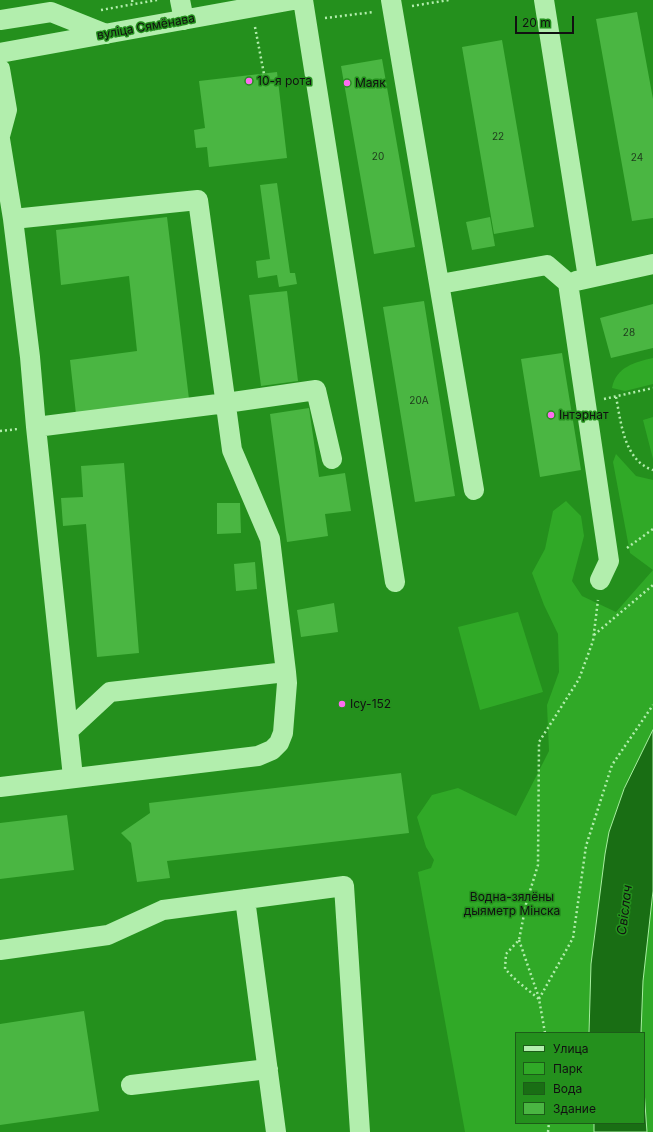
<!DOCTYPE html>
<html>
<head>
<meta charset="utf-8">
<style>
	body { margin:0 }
	#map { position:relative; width:653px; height:1132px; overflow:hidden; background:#24901d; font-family:Inter,sans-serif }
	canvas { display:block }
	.legend { position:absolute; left:515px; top:1032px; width:130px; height:92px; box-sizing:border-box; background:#24901d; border:1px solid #1c5d18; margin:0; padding:5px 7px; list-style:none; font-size:12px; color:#111 }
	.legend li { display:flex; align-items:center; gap:8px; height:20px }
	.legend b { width:20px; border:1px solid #1c5d18 }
	.scale { position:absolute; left:515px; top:16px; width:59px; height:18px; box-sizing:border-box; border:2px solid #111; border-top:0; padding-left:5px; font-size:12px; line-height:14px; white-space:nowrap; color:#111; -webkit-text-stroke:3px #24901d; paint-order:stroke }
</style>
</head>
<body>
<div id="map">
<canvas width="653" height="1132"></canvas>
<ul class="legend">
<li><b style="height:5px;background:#b2eead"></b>Улица</li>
<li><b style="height:11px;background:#30a927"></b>Парк</li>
<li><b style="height:11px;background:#196e14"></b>Вода</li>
<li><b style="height:11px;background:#4ab642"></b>Здание</li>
</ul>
<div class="scale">20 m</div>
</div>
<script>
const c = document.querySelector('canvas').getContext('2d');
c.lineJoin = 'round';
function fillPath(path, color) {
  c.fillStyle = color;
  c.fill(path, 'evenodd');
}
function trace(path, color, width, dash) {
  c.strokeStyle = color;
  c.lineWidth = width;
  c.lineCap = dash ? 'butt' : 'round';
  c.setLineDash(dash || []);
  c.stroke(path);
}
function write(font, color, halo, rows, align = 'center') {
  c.font = font + ' Inter,sans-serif';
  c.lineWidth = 3;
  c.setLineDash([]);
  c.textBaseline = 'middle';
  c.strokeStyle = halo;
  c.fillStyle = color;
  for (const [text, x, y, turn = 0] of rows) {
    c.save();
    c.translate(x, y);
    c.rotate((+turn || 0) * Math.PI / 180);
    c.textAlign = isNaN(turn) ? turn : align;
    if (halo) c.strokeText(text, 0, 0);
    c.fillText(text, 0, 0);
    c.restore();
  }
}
fillPath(new Path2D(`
	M653,358V384L625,391L612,388C616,367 635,362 653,358Z
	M653,417V459L643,420Z
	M616,454L636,476L653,480V570L630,553L613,462Z
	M566,501L581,516L584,536L572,581L582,596L616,612L653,570V730L624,789L617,810L595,929L591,964L589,1033H516V1123H594V1132H465L418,872L431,868L434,860L426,847L417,817L432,795L458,788L516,816L549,751L547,705L559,672L558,634L544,605L532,573L545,549L553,511Z
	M518,612L543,692L480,710L458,627Z
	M653,891V1132H647L644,1090V1033H641C641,985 646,938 653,891Z`), '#30a927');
const water = new Path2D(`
	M653,730V891L643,981L641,1033H589L591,964L605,854L609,832L624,789Z
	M644,1090L647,1132H594V1123H644Z`);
fillPath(water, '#196e14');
trace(water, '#a7efa0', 1);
fillPath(new Path2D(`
	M637,12L653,99V218L632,221L596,19Z
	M502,40L534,227L494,234L462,47Z
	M382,59L415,247L374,254L341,66Z
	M277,72L287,158L209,167L207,147L196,148L194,130L205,128L199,81Z
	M277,183L290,273H295L297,284L279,287L277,275L258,278L256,261L270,259L260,185Z
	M167,217L189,399L76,414L70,360L137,351L129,276L61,285L56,230Z
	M490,217L495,246L472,250L466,222Z
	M287,291L298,381L261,386L249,295Z
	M424,301L455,496L415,502L383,307Z
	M653,304V348L611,358L600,318Z
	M562,353L581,470L540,477L521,359Z
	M309,408L319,477L345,473L351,511L325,514L328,536L287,542L270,414Z
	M124,463L139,653L97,657L86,524L63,526L61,498L83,497L81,466Z
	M217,503H240L241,533L217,534Z
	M255,562L257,589L236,591L234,564Z
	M334,603L338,632L301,637L297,610Z
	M401,773L409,833L167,861L170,878L137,882L131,843L121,833L150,813L149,803Z
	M67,815L74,870L0,879V823Z
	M84,1011L99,1111L0,1125V1024Z`), '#4ab642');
trace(new Path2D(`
	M132,0L133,5
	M412,6L449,0
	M101,10L157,0
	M325,18L374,12
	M255,27L264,74
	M616,397C621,422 624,461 653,470
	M604,399L653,388
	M0,431L18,429
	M627,548L653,529
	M594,635L653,585
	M519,940L539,998
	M539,999L573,938L586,846L612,765L653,705
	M545,1033L539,999L517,981L505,969L506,954L519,940L526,904L538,865L539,742L579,679L593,641L598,600
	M548,1132L549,1123`), '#b2eead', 2.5, [2, 3]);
trace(new Path2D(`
	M180,0L184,20
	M303,0L395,582
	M391,0L474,490
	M544,0L588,278
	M0,20L51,12L106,34
	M0,53L293,0
	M0,69L7,110L0,136
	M0,139L13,219
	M576,281L653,264
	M440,284L547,265L568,283L609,561L600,580
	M36,427L226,403L316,390L332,459
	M68,731L110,692L286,672
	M0,787L258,756L272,750L279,743L283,733L287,683L286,672L270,539L232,450L198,200L13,219L30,357L36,427L73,777
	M245,899L276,1132
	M0,950L108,935L163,910L344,886L360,1132
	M131,1085L268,1069`), '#b2eead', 20);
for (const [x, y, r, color] of [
	[249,81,4,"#fd6cf0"],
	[347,83,4,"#fd6cf0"],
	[551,415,4,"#fd6cf0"],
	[342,704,4,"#fd6cf0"]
]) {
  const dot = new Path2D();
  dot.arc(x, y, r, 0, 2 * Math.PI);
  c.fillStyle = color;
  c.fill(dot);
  trace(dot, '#24901d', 1.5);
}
write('10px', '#1f3a1d', null, [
	["22",498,137],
	["20",378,157],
	["24",637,158],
	["28",629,333],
	["20А",419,401]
]);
write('12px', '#111', '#24901d', [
	["вуліца Сямёнава",146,27,-10]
]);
write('12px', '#111', '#24901d', [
	["10-я рота",257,81],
	["Маяк",355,83],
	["Інтэрнат",559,415],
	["Ісу-152",350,704]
], 'left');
write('12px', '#111', '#24901d', [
	["Водна-зялёны",512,897],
	["дыяметр Мінска",512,911]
]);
write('italic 13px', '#111', '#24901d', [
	["Свіслач",625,910,-83]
]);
</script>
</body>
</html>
